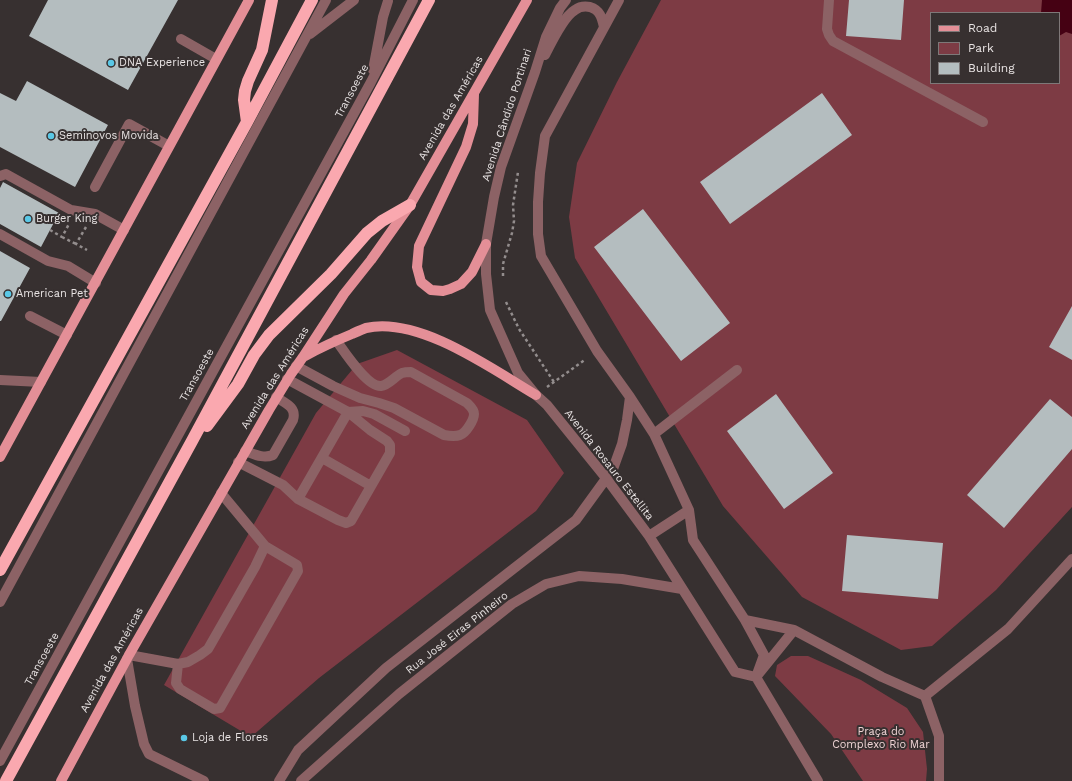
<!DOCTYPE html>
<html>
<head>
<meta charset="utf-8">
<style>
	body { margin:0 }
	#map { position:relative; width:1072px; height:781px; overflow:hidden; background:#373030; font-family:"Work Sans",sans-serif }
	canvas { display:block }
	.legend { position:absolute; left:930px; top:12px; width:130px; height:72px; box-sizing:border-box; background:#373030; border:1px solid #7e7878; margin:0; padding:5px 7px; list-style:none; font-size:12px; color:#e8e3e3 }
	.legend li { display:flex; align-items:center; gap:8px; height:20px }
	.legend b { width:20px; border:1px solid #7e7878 }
</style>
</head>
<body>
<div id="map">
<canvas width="1072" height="781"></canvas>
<ul class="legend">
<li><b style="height:5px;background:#e48f97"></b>Road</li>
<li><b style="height:11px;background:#7d3b44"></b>Park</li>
<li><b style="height:11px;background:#b4bdbf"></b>Building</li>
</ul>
</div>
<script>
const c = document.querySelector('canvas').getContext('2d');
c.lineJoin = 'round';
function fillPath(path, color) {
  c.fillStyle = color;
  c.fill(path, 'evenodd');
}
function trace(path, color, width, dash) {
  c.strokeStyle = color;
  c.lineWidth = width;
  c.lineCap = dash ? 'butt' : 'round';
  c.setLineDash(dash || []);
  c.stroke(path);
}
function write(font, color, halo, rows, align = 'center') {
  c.font = font + ' "Work Sans",sans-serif';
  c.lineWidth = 4;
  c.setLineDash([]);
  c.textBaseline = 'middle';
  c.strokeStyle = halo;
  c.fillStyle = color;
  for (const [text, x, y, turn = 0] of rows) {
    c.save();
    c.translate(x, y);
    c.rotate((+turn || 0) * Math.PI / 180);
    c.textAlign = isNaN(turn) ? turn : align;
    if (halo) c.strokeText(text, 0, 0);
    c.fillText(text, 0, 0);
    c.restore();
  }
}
fillPath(new Path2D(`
	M661,0H1072V507L996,590L932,646L901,650L802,597L723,506L575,258L569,217L577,163L617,82ZM931,13H1059V83H931Z
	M397,350L527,420L564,473L536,511L319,678L251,737L164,685L316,413L357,364Z
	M791,656H808L861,680L907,708L923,732L927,769L926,781H863L831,734L775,676L777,665Z`), '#7d3b44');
fillPath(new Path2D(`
	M1042,0H1072V34L1066,32L1059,36V13H1041Z`), '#450113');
fillPath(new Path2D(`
	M48,0H178L128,90L29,36Z
	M849,0H904L901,40L846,36Z
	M27,81L108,125L75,187L0,147V93L16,101Z
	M822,93L852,135L730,224L700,182Z
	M3,182L59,213L41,247L0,224V188Z
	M643,209L730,323L681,361L594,247Z
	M0,251L30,268L1,321H0Z
	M1072,306V360L1049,347Z
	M776,394L833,473L784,509L727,431Z
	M1050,399L1072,417V449L1004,528L967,495Z
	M847,535L943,543L938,599L842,591Z`), '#b4bdbf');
trace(new Path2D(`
	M86,227L76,244L87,250
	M50,230L62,237L69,224
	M62,237L76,244
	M503,276V264L512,233L514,221L513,205L518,172
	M506,302L519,329L554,382
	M547,387L586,359`), '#938d8d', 2.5, [3, 3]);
trace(new Path2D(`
	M566,0L560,8L546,37L535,72L501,167L494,197L486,244V274L490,310L518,373L536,395L547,405L606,478L649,536L735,672L756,677L764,655L745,620L693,540L689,510L654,434L630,397L597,351L541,256L538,234V202L540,173L545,136L619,0
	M829,0L827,29L829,35L833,41L983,122
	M310,34L354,0
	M181,39L216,59
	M545,55C551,43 564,16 575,10C579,7 585,6 590,7C600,10 602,18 604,27
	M373,70L383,17L388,1
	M0,176L6,174L71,210L95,214L124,230
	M95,187L129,124L169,146
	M0,234L48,261L68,266L96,283
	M30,316L67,335
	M296,366L333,386L360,398L379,403L394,408L444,435C449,436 455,437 460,435C466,433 474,420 474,414C474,409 470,406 467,403L411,372C408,372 405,372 402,373C395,376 389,385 381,386C367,387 344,351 336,340
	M0,380L41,382
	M654,434L737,370
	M245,451C254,454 263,459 273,455L293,420C297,407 285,403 276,397
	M322,458L371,486
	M238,462L283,485L298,499L338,520L346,523L351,521L390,453V445L387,441L370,430L348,412L287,379
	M298,499L348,412L363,411L374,414L405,431
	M649,536L689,510
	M0,602L326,0
	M745,620L794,630L882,677L925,696L939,736V781
	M794,630L756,677L818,781
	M129,655L178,664L188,662L200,655L208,649L255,567L265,546L221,493
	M127,659L135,706L144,744L149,754L204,781
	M178,664L176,683L180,689L214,709L220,708L298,571L297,565L265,546
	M925,696L1008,629L1072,559
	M0,761L371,82L413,0
	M279,781L298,750L386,668L576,520L613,469L622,444L627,420L630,397
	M301,781L399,694L512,604L546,584L579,576L622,579L682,589`), '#8c6265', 10);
trace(new Path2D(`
	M474,94L473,124L466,147L419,246L417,267L421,282L431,290L443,291L450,289L461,284L472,272L486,244
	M305,356C320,348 335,341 352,334C356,332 361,330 366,328C419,316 492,369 536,395
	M0,457L249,0
	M61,781L129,655L269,410L291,374L303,357L344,294L371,260L410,205L527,0`), '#e48f97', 10);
trace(new Path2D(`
	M247,122L244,100L245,91L248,81L262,50L272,0
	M207,426L224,403L238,384L254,355L269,335L331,274L367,233L382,221L410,205
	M0,570L247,122L312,0
	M6,781L192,441L429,0`), '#faa8af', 12);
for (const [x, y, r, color] of [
	[111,63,4,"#5ac8e6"],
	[51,136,4,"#5ac8e6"],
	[28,219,4,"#5ac8e6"],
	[8,294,4,"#5ac8e6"],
	[184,738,4,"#5ac8e6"]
]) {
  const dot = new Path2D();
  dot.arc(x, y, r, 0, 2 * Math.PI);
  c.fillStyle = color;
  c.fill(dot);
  trace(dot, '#373030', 1.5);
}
write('11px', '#e8e3e3', '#373030', [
	["DNA Experience",119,63],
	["Seminovos Movida",59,136],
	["Burger King",36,219],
	["American Pet",16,294],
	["Loja de Flores",192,738]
], 'left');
write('11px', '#e8e3e3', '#373030', [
	["Transoeste",352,91,-62],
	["Avenida das Américas",451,108,-60],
	["Avenida Cândido Portinari",507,115,-72],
	["Transoeste",197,375,-61],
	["Avenida das Américas",275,378,-58],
	["Avenida Rosauro Estellita",609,465,52],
	["Rua José Eiras Pinheiro",457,633,-38],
	["Transoeste",42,659,-61],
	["Avenida das Américas",112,660,-61]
]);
write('11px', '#eed3d4', '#373030', [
	["Praça do",881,732],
	["Complexo Rio Mar",881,745]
]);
</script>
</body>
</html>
